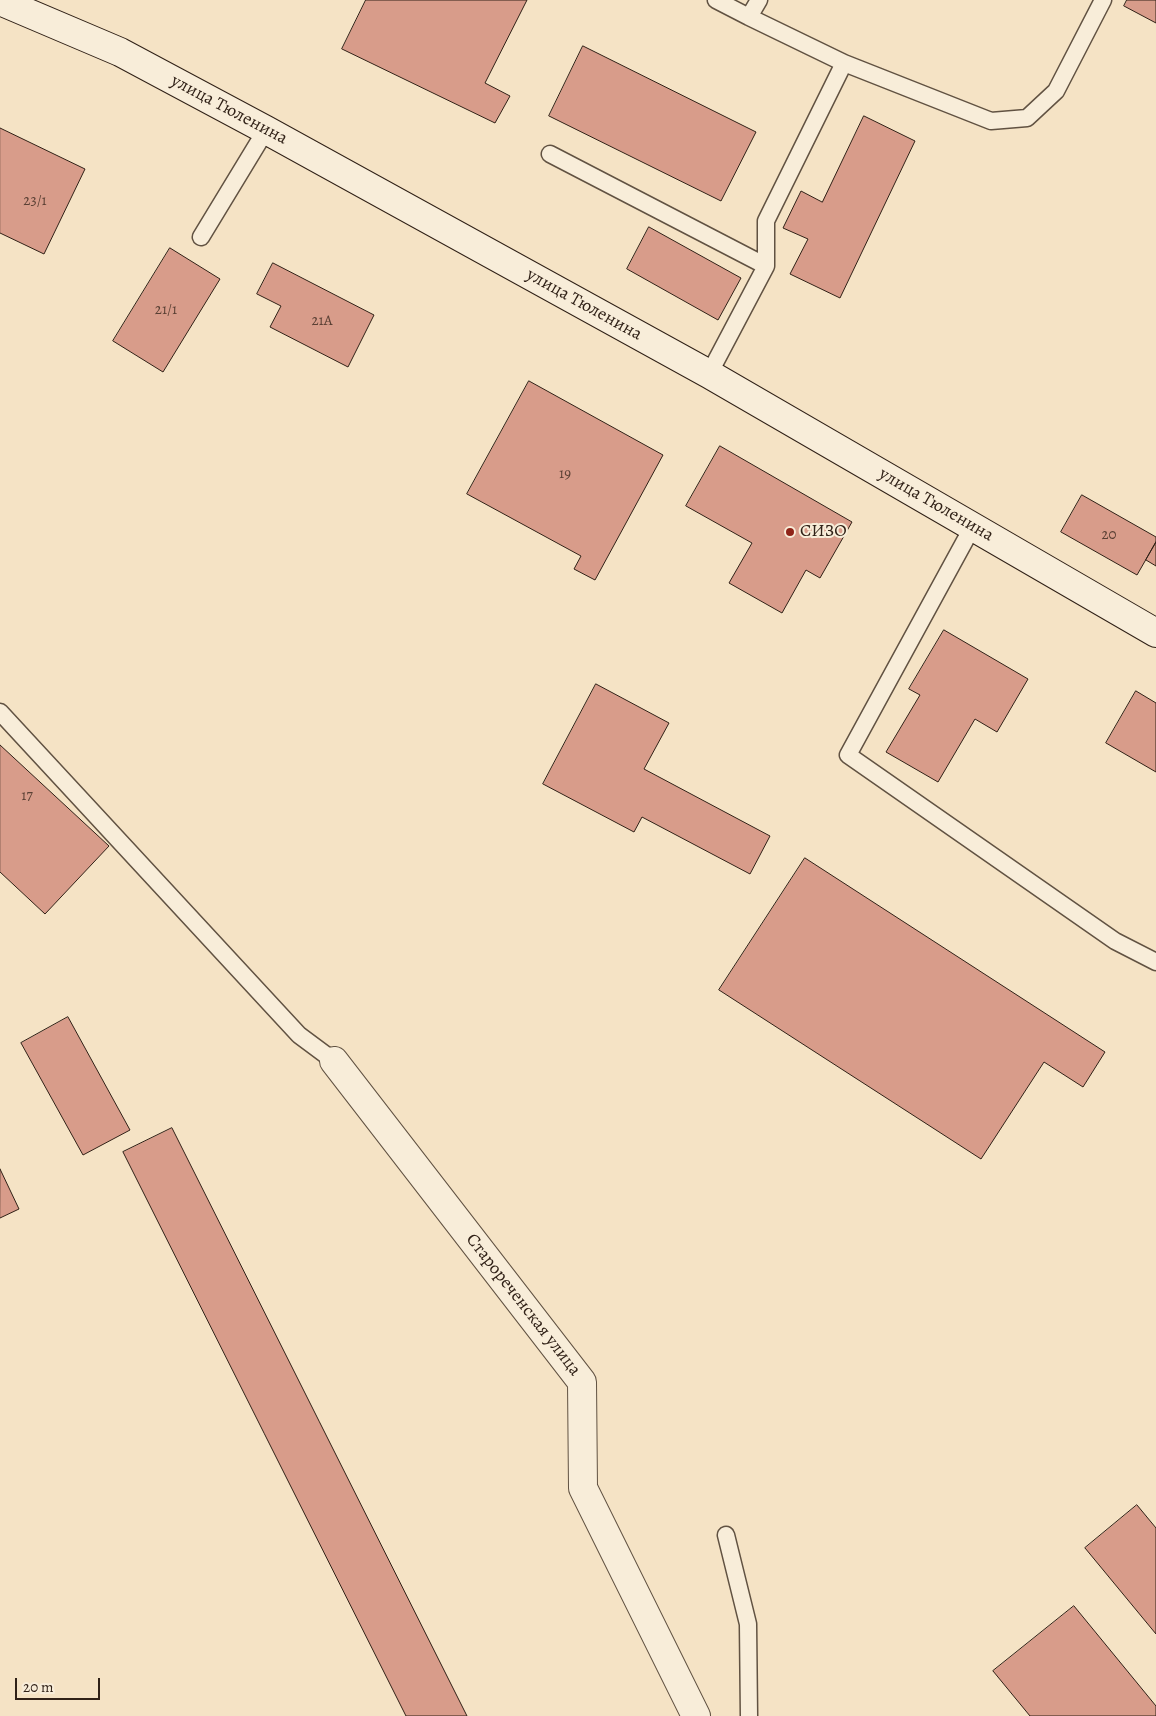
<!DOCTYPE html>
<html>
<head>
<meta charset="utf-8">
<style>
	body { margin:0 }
	#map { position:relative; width:1156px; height:1716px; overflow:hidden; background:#f5e3c5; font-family:Alegreya,serif }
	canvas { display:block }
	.scale { position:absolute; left:15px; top:1678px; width:85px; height:22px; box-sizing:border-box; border:2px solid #302117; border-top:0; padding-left:6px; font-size:15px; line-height:18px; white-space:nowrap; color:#302117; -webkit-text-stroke:4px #f8edd9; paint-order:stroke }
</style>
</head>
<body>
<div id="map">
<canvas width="1156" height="1716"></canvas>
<div class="scale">20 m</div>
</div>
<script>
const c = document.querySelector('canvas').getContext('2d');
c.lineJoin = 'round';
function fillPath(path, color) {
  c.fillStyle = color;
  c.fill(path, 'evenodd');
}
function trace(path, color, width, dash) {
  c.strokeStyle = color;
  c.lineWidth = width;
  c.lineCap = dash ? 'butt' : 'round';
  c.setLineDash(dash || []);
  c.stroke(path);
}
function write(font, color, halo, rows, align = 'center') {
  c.font = font + ' Alegreya,serif';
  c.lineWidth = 4;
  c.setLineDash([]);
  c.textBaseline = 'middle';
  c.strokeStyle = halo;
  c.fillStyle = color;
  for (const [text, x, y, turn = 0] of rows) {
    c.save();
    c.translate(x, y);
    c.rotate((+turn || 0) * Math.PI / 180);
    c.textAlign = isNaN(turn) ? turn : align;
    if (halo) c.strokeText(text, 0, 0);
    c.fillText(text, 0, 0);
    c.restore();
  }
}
const building = new Path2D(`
	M366,0H527L485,83L510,96L495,123L342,49Z
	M1127,0H1156V23L1124,6Z
	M583,46L756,132L721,201L549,116Z
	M864,116L915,141L840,298L790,274L808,239L783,228L801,191L822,202Z
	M0,128L85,169L44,254L0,233Z
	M649,227L741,278L718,320L627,269Z
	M170,248L220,279L163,372L113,341Z
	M273,263L374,315L348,367L270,327L281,306L257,294Z
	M529,381L663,455L595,580L574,569L581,556L467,494Z
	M720,446L852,522L820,578L806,570L782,613L729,583L752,543L686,506Z
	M1082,495L1156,537V542L1137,575L1061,532Z
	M1156,542V566L1146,560Z
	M944,630L1028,679L997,732L975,719L938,782L886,752L920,695L909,689Z
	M596,684L669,723L644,769L770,836L750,874L642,817L634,832L543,784Z
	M1136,691L1156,703V772L1106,743Z
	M0,745L109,846L45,914L0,872Z
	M805,858L1105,1052L1083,1087L1044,1062L981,1159L719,990Z
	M68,1017L130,1130L83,1155L21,1043Z
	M172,1128L467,1716H406L123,1152Z
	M0,1169L19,1209L0,1218Z
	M1137,1505L1156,1528V1634L1085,1548Z
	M1074,1606L1156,1706V1716H1030L993,1671Z`);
fillPath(building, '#d89c8a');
trace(building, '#302117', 1);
const lane = new Path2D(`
	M716,0L749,17
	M844,63L991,121L1027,118L1056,91L1103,0
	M550,154L766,266
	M201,237L266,130
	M709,374L766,266V221L844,63L749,17L759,0
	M973,526L848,755L1115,941L1156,962
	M0,712L299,1035L334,1061
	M726,1535L748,1624L749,1716`);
const street = new Path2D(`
	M334,1061L582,1382L583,1488L696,1716`);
const secondary = new Path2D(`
	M0,1L120,52L266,130L709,374L1156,633`);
trace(lane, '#615242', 19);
trace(street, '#615242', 30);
trace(secondary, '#302117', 30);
trace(lane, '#f8edd9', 16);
trace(street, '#f8edd9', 28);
trace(secondary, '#f8edd9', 28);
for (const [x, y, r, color] of [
	[790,532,5,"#8f2418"]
]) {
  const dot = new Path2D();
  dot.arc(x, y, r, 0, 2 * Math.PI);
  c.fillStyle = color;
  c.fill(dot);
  trace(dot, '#f8edd9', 2);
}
write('15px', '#5a4034', null, [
	["23/1",35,201],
	["21/1",166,310],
	["21А",322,321],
	["19",565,474],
	["20",1109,535],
	["17",27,796]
]);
write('18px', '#302117', '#f8edd9', [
	["улица Тюленина",229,110,28],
	["улица Тюленина",584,305,29],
	["улица Тюленина",936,505,30],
	["Старореченская улица",523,1305,52]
]);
write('18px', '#302117', '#f8edd9', [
	["СИЗО",800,532]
], 'left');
</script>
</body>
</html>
